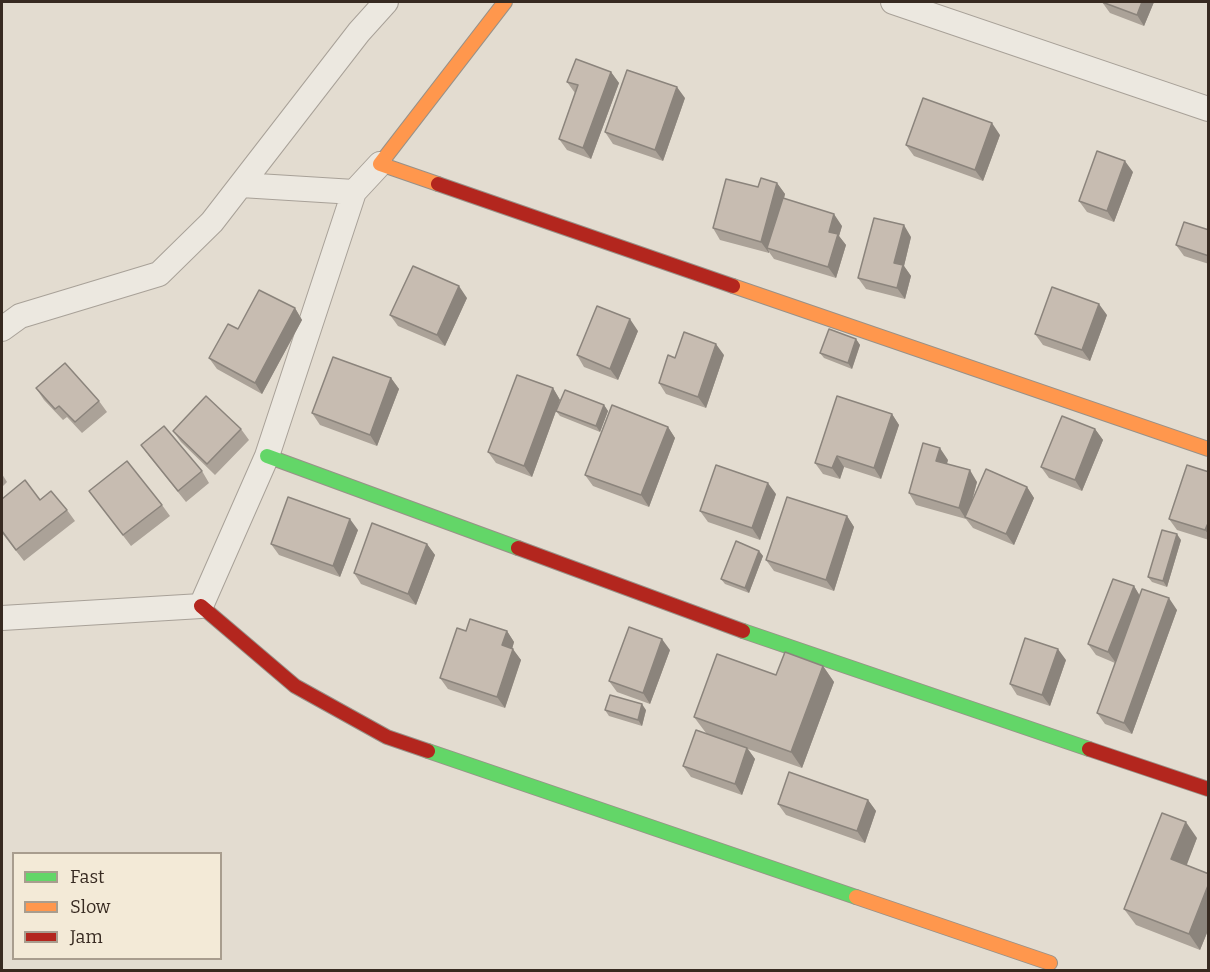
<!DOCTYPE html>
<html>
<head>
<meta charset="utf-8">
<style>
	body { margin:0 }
	#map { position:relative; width:1210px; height:972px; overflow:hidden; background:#e3dcd0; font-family:Bitter,serif }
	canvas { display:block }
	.frame { position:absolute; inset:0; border:3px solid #372a21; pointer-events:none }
	.legend { position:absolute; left:12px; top:852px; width:210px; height:108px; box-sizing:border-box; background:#f3ead7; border:2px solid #a89d8e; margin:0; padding:8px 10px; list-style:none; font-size:18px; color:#372a21 }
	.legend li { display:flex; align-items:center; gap:12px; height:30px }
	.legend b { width:30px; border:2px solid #a89d8e }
</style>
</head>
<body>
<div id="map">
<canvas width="1210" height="972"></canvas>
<div class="frame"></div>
<ul class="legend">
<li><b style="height:8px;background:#63d668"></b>Fast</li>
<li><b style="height:8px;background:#ff974d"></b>Slow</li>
<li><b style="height:8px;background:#b3261e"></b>Jam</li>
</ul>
</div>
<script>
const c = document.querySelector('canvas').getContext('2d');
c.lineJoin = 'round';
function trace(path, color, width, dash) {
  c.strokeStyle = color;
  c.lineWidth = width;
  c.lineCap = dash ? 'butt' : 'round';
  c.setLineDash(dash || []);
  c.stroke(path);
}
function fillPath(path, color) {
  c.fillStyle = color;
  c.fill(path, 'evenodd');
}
const street = new Path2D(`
	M893,2L1208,109
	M241,185L354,192L380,164
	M2,329L20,316L159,274L212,222L359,32L386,2
	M2,618L201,606L267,456L354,192`);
const fast = new Path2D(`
	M267,456L518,548
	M743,631L1089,749
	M428,751L856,897`);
const slow = new Path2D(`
	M438,184L380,164L505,2
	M733,286L1208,449
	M856,897L1050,963`);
const jam = new Path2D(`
	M438,184L733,286
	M518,548L743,631
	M201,606L295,686L387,737L428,751
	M1089,749L1208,789`);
trace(street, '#a8a198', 26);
trace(fast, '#989188', 16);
trace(slow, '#989188', 16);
trace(jam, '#989188', 16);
trace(street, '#ece8e0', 24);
trace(fast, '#63d668', 14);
trace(slow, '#ff974d', 14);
trace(jam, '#b3261e', 14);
fillPath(new Path2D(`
	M1102,2H1154L1144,26L1110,13Z
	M611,72L619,83L591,159L567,150L559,139L575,93L567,82Z
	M685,98L663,161L613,144L605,132Z
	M1000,135L983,181L914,156L906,145Z
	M1133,172L1114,222L1087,212L1079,201Z
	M777,183L785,194L784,199L842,226L839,236L846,245L836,278L774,259L769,252V253L720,240L713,228L758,187Z
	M1209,230V264L1184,256L1176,245Z
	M911,237L904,266L911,276L905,299L866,289L858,278Z
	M467,298L445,346L398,326L390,315Z
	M295,308L302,320L262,394L217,369L209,358L238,329Z
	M1107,315L1090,361L1043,345L1035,334Z
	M638,331L618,380L584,367L577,355Z
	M856,339L860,345L852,369L824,358L820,353Z
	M724,355L706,408L666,394L659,383Z
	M391,378L399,389L377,446L320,425L312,413Z
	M36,388L99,401L107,412L82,433L67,417L63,420L44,400Z
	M553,388L560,400L532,477L496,463L488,452Z
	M604,405L608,411L600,432L560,416L556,411Z
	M892,414L899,425L881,479L844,467L840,479L823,474L815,463Z
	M668,427L675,438L649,507L593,486L585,475Z
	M241,429L249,440L215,475L181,442L173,431Z
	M1095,429L1103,440L1082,491L1049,478L1041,467Z
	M141,445L202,471L209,483L186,502L149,456Z
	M948,460L947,464L977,482L971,505L1027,487L1034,498L1014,545L973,528L966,519L916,505L909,493Z
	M1209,472V540L1177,530L1169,519Z
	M2,474L7,482L2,487Z
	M89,491L162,505L170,516L131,546Z
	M776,494L760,540L708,522L700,511Z
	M2,499L40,500L67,510L75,521L24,561L2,533Z
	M847,516L854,527L834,591L774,571L766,560Z
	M358,530L340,577L279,555L271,544Z
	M1181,540L1167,587L1152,582L1148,577Z
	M427,544L435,555L416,605L361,584L354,573Z
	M759,551L763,556L749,593L725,584L721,579Z
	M1134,586L1140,596L1177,610L1132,734L1105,724L1097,713L1115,663L1096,655L1088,644Z
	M466,631H507L514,642L512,649L521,660L505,708L448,689L440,678Z
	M670,650L650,704L617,692L609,681Z
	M1066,660L1050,706L1017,695L1010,684Z
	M823,666L834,682L802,768L748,749L755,759L742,795L691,777L683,766L706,733L694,717L776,675Z
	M605,710H646L642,726L609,716Z
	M868,800L876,811L865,843L786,815L778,804Z
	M1197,838L1186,865L1209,874V928L1200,950L1136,925L1124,909Z`), '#aba298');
fillPath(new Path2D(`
	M1142,2H1154L1144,26L1137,15Z
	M611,72L619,83L591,159L583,148Z
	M677,87L685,98L663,161L655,150Z
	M992,123L1000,135L983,181L975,170Z
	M1125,161L1133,172L1114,222L1107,211Z
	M777,183L785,194L770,249L767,248L769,252V253L761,242Z
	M834,214L842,226L839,236L846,245L836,278L828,267L829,232Z
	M904,225L911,237L904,266L911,276L905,299L897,288L894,263Z
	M459,286L467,298L445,346L437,335Z
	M1099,304L1107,315L1090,361L1082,350Z
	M295,308L302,320L262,394L255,383Z
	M630,319L638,331L618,380L610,369Z
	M856,339L860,345L852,369L848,363Z
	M716,344L724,355L706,408L698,397Z
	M391,378L399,389L377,446L370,435Z
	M553,388L560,400L532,477L524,466Z
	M604,405L608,411L600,432L596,426Z
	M892,414L899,425L881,479L874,468Z
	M668,427L675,438L649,507L641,495Z
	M1095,429L1103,440L1082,491L1075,480Z
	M940,448L948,460L944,472L936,461Z
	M837,456L844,467L840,479L832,468Z
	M970,470L977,482L967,518L965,517L966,519L959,508Z
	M768,483L776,494L760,540L752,528Z
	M1027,487L1034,498L1014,545L1006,534Z
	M847,516L854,527L834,591L826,580Z
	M350,519L358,530L340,577L333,566Z
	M1209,521V535L1205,530Z
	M1177,534L1181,540L1167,587L1163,581Z
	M427,544L435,555L416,605L408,594Z
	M759,551L763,556L749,593L745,588Z
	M1134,586L1141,598L1116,663L1108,652Z
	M1169,598L1177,610L1132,734L1124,723Z
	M507,631L514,642L510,656L502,645Z
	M662,639L670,650L650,704L643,693Z
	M513,649L521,660L505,708L497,697Z
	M1058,649L1066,660L1050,706L1042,695Z
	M823,666L834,682L802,768L791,752Z
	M642,704L646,710L642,726L638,720Z
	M747,748L755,759L742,795L735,784Z
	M868,800L876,811L865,843L857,831Z
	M1186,822L1197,838L1183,875L1171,859Z
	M1209,883V928L1200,950L1189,934Z`), '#8b847c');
const building = new Path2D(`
	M1102,2H1142L1137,15Z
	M576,59L611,72L583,148L559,139L578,85L567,82Z
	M627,70L677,87L655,150L605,132Z
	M923,98L992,123L975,170L906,145Z
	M1097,151L1125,161L1107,211L1079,201Z
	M761,178L777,183L761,242L713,228L726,179L758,187Z
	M783,198L834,214L829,232L838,234L828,267L767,248Z
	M874,218L904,225L894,263L903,265L897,288L858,278Z
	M1184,222L1209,230V256L1176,245Z
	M413,266L459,286L437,335L390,315Z
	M1052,287L1099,304L1082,350L1035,334Z
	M259,290L295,308L255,383L209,358L228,324L238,329Z
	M597,306L630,319L610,369L577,355Z
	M829,329L856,339L848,363L820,353Z
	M684,332L716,344L698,397L659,383L668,355L675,358Z
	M333,357L391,378L370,435L312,413Z
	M65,363L99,401L75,422L59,406L55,409L36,388Z
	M517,375L553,388L524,466L488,452Z
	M565,390L604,405L596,426L556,411Z
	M206,396L241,429L207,464L173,431Z
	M837,396L892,414L874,468L837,456L832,468L815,463Z
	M612,405L668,427L641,495L585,475Z
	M1062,416L1095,429L1075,480L1041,467Z
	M164,426L202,471L178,491L141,445Z
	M923,443L940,448L936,461L970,470L959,508L909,493Z
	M127,461L162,505L123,535L89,491Z
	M716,465L768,483L752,528L700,511Z
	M1187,465L1209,472V521L1205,530L1169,519Z
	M986,469L1027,487L1006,534L965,517Z
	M25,480L40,500L51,491L67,510L16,550L2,531V499Z
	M288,497L350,519L333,566L271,544Z
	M787,497L847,516L826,580L766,560Z
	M372,523L427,544L408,594L354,573Z
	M1162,530L1177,534L1163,581L1148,577Z
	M736,541L759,551L745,588L721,579Z
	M1113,579L1134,586L1108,652L1088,644Z
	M1142,589L1169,598L1124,723L1097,713Z
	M470,619L507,631L502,645L513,649L497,697L440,678L457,628L466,631Z
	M629,627L662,639L643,693L609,681Z
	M1025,638L1058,649L1042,695L1010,684Z
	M785,652L823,666L791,752L694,717L717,654L776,675Z
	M610,695L642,704L638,720L605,710Z
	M696,730L747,748L735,784L683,766Z
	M789,772L868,800L857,831L778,804Z
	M1162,813L1186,822L1171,859L1209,874V883L1189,934L1124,909Z`);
fillPath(building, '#c7bcb1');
trace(building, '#8b847c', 1.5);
</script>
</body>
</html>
